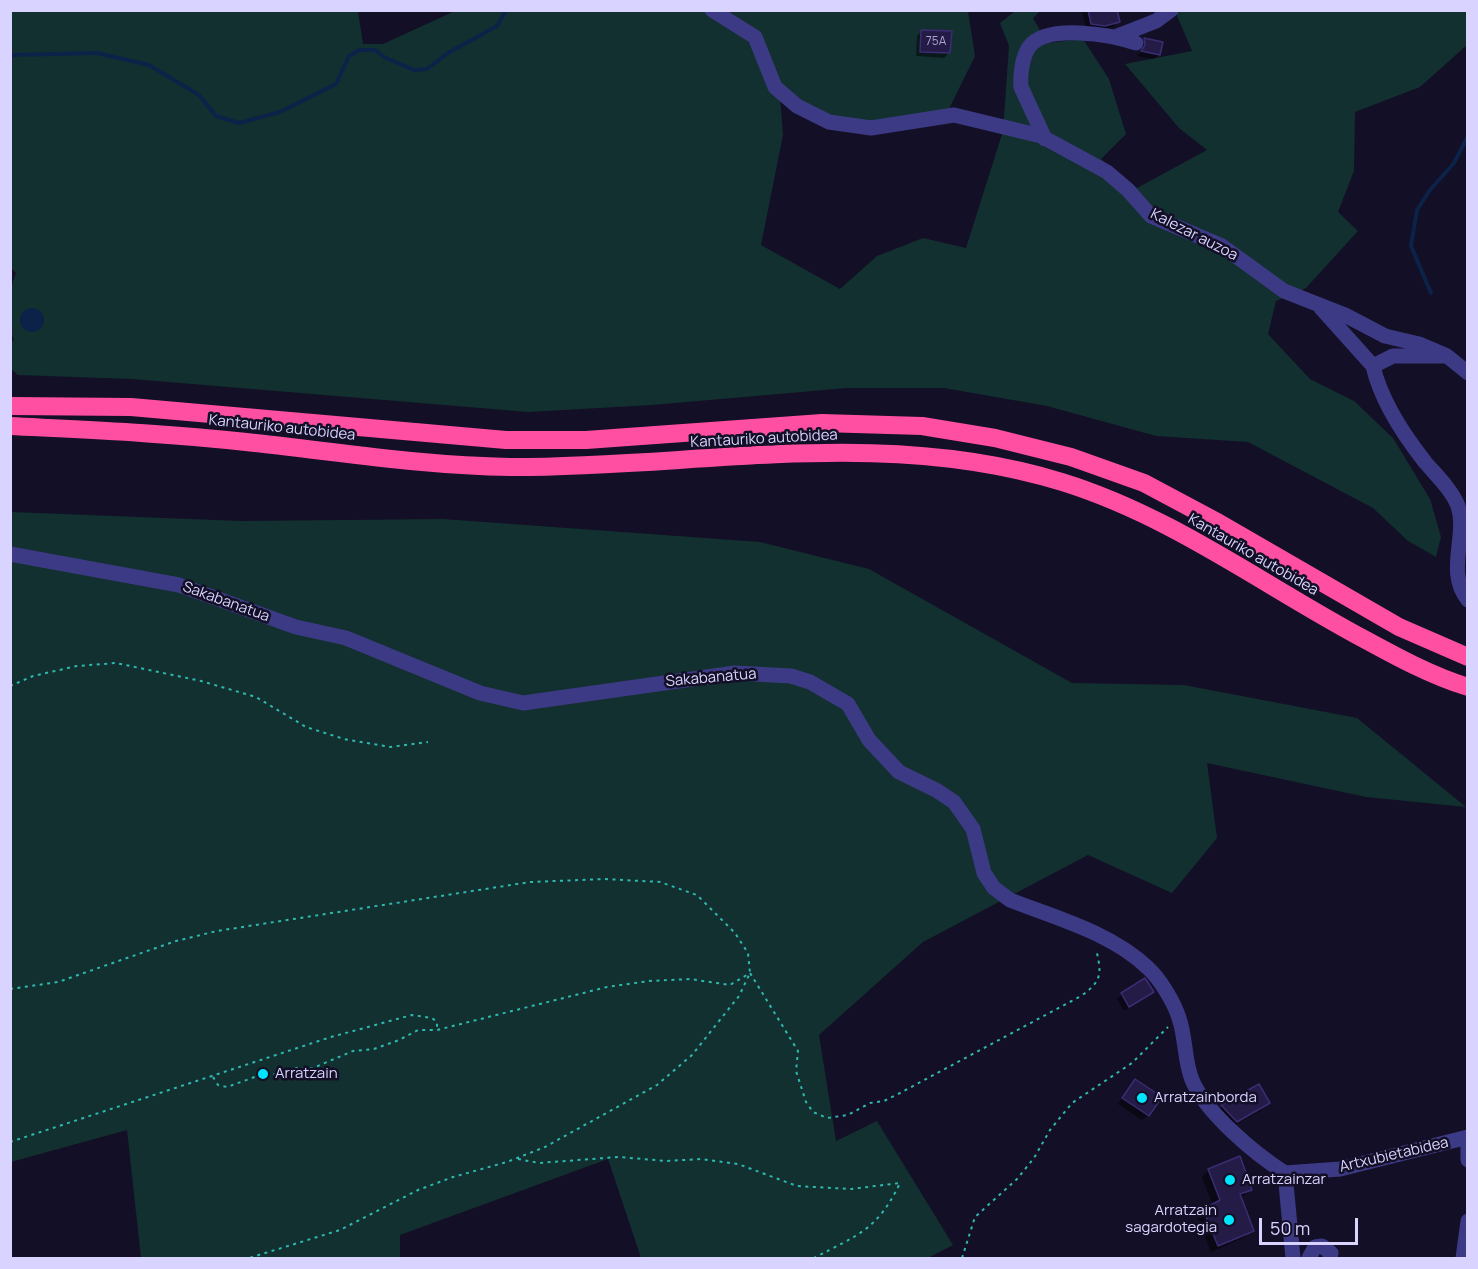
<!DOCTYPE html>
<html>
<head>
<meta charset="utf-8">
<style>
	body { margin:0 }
	#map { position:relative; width:1478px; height:1269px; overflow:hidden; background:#130f26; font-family:Manrope,sans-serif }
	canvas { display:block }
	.frame { position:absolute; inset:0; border:12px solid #d9d4ff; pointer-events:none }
	.scale { position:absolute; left:1259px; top:1218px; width:99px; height:27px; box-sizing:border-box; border:3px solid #d9d4ff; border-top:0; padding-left:8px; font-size:18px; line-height:21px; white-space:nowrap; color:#d9d4ff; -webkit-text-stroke:4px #130f26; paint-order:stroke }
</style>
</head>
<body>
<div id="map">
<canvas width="1478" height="1269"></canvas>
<div class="frame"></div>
<div class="scale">50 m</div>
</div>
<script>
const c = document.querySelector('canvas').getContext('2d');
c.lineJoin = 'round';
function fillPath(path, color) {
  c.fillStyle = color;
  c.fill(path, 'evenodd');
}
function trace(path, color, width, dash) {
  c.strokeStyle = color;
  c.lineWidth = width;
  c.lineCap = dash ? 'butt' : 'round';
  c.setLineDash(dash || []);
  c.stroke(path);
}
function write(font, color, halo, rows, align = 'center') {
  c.font = font + ' Manrope,sans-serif';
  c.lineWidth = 5;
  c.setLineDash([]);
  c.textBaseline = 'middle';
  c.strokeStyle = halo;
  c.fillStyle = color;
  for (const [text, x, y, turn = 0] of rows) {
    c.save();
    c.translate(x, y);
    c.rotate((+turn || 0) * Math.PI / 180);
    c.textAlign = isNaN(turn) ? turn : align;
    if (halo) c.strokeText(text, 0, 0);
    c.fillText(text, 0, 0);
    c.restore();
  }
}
fillPath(new Path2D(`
	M11,11H358L363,44H383L455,11H968L975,56L948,111C915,116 861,130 829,118C810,112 794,96 779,84L783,135L761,245L840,289L877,256L923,238L966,248L1003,131L1009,46L1000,23L1015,11H1040L1033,18L1047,43L1083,39L1109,79L1126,134L1101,159L1137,188L1207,150L1179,128L1125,64L1192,51L1175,11H1467V45L1420,87L1355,112L1354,171L1338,212L1358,231L1306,288L1276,301L1268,334L1310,379L1354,401L1393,438L1430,499L1441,537L1436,557L1408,541L1373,508L1248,442L1156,436L1047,406L944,388H847L652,405L528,412L132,379L18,375L11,369L10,342L14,340C6,322 8,291 16,273L10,267Z
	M11,512L241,521L443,519L760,542L869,569L1072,683L1184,685L1357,718L1466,807L1366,797L1207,763L1217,838L1172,893L1088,855L923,942L819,1035L836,1141L877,1121L953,1245L928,1258H641L608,1159L400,1235V1258H141L127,1130L11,1162Z`), '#12302f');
fillPath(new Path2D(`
	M20 320a12 12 0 1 1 24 0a12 12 0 1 1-24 0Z`), '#0c2248');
fillPath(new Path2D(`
	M1082,10H1116L1118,21L1113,27L1099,30L1086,29Z
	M922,31L949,53L944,58L916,56L917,36Z
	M1145,40L1159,54L1154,59L1137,56L1141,52L1140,45Z
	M1152,992L1124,1011L1117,999L1122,994Z
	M1131,1086L1148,1115L1142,1120L1118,1104Z
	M1268,1103L1260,1111L1228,1129L1215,1114L1222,1106Z
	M1209,1170L1251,1190L1240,1198L1252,1230L1245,1237L1211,1252L1197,1217L1213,1206L1202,1177Z`), '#0007');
trace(new Path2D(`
	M10,55L97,53L149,65L199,95L216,116L239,123L280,112L336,84L349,56L359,50H375L384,57L414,70L427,69L448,53L497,26L506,10
	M1431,293L1411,246L1417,210L1430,190L1454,163L1468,136`), '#0c2248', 4);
const building = new Path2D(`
	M1088,10H1117L1120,22L1105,26L1091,24Z
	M921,30L952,31L950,53L920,52Z
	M1144,38L1163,42L1160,55L1141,51L1145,45Z
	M1145,978L1154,992L1129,1007L1121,993Z
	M1135,1079L1162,1097L1149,1116L1122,1098Z
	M1259,1084L1270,1103L1237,1122L1221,1105Z
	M1240,1156L1252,1190L1240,1194L1254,1231L1218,1246L1203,1209L1220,1200L1208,1169Z`);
fillPath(building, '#241b47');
trace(building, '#3b2d73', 1.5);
trace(new Path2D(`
	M10,686L33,676L77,666L116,663L201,681L256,697L306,727L344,739L390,747L428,742
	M10,989L58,982L176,941L217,931L530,882L605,879L660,882L697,895L735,933L748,953L750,973L739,996L692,1055L657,1085L545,1147L507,1162L453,1177L418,1190L340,1230L249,1258
	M213,1077L218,1085L227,1087L263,1074H282L296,1068H313L353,1051L374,1049L399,1040L418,1030H437L607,987L649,981L690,979L730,985L750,973L798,1051L796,1071L806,1102L813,1112L827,1118L848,1115L870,1103L884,1101L900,1093L1081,996C1102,981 1102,974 1096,949
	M10,1142L331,1037L412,1015L432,1018L437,1022V1030
	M518,1159L539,1163L618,1157L666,1161L701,1159L738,1164L797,1186L851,1189L900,1183C877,1231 857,1235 814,1258
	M962,1258L975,1217L1017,1179L1034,1158L1050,1130L1072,1103L1132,1063L1168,1027`), '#2fb8b0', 2, [3, 4.5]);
trace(new Path2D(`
	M712,10L755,37L775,87L797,106L829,122L871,128L954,115L1041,136L1107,172L1128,190L1151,216L1222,246L1284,291L1345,315L1385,336L1419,344L1447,356
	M1115,37L1156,21L1171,10
	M1045,139L1021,87C1020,76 1022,57 1029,47C1047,23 1112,35 1136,43
	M1321,308L1373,366
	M1468,373L1447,356H1393L1373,366C1381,401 1403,434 1425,462C1436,475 1452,490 1458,506C1468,536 1445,572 1468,600
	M10,554L179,585L296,627L346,638L480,693L523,703L735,673L791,676L810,682L848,704L869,740L899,772L936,790L954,802L973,829L984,873L994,888L1010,900C1056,918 1112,933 1148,968C1160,979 1174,1002 1179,1018C1186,1038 1184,1060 1192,1080C1206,1113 1255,1154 1285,1173
	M1468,1144V1160
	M1285,1173L1340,1169L1468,1137
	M1285,1173L1293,1258
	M1309,1258L1315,1247L1322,1246L1331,1253L1330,1258
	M1463,1258L1468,1221`), '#3d3a85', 15);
trace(new Path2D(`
	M10,406L131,407L506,440H586L822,423L922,426L995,438L1071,457L1144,483L1219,523L1399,627L1468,657
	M10,426C89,430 167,433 246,442C333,451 422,466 510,467C694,468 882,426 1062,482C1172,516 1263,585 1364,639C1397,657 1432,676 1468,687`), '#ff4fa3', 18);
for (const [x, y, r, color] of [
	[263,1074,6,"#00e5ff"],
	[1142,1098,6,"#00e5ff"],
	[1230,1180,6,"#00e5ff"],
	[1229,1220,6,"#00e5ff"]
]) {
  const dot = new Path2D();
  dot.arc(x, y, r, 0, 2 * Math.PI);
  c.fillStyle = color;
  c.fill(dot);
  trace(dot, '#130f26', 2);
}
write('12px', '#aca6d1', null, [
	["75A",936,42]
]);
write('15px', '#d9d4ff', '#130f26', [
	["Kalezar auzoa",1194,235,27],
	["Kantauriko autobidea",282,428,6],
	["Kantauriko autobidea",764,439,-3],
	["Kantauriko autobidea",1253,555,30],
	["Sakabanatua",226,602,20],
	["Sakabanatua",711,678,-5],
	["Artxubietabidea",1394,1155,-13]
]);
write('15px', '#d9d4ff', '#130f26', [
	["Arratzain",275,1074],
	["Arratzainborda",1154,1098],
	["Arratzainzar",1242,1180],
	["Arratzain",1217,1211,"right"],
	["sagardotegia",1217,1228,"right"]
], 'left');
</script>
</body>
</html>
